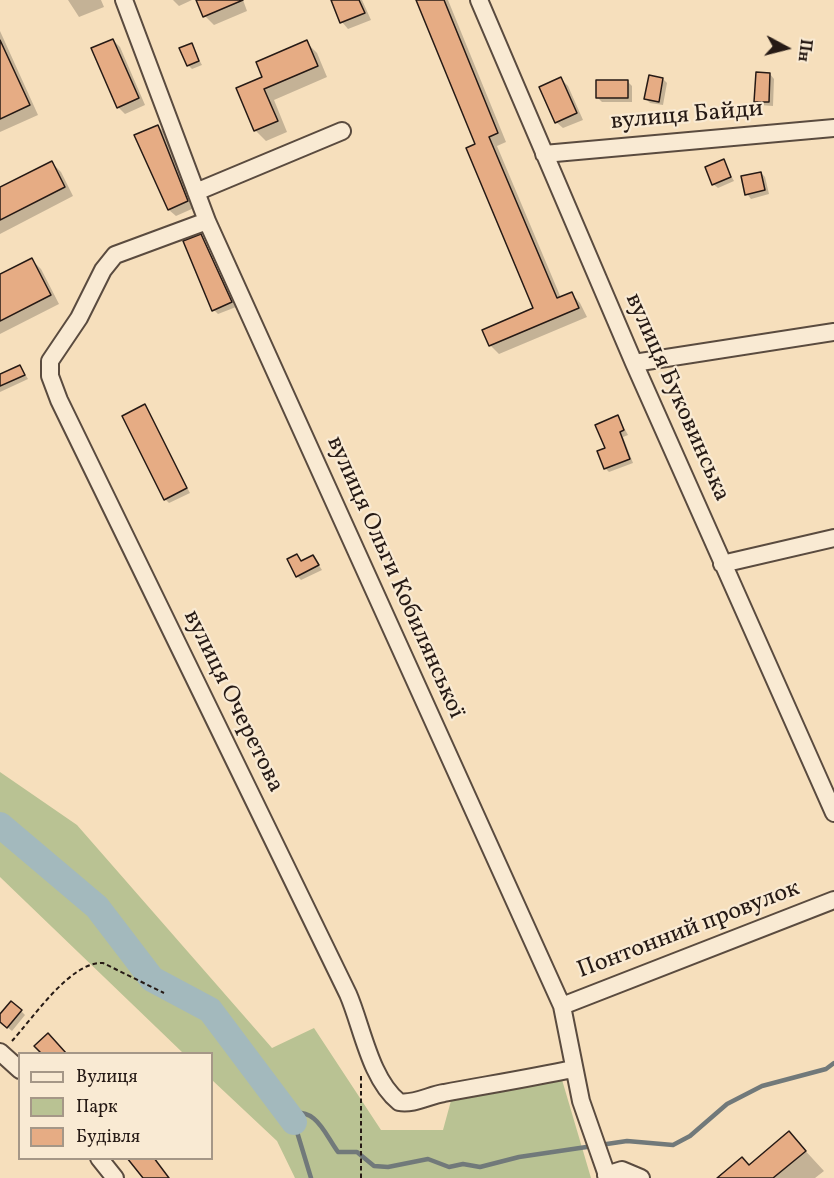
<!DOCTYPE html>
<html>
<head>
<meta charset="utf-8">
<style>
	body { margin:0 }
	#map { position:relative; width:834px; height:1178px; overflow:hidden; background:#f6dfbc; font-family:Vollkorn,serif }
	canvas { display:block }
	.legend { position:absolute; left:18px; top:1052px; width:195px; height:108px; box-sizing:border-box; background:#f9ead3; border:2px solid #a59787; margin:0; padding:8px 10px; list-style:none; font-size:18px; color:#261a15 }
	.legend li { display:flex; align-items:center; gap:12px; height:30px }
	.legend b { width:30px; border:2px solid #a59787 }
	.north { position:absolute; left:756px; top:18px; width:60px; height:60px; -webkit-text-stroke:4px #f9ead3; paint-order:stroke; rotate:97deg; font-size:16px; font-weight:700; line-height:24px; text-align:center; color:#261a15 }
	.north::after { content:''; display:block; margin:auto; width:21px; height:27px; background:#261a15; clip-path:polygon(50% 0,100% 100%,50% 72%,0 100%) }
</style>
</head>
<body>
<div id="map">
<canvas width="834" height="1178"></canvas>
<ul class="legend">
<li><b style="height:8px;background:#f9ead3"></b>Вулиця</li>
<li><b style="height:16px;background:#b9c293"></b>Парк</li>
<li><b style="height:16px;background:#e6ac84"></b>Будівля</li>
</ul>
<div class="north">Пн</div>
</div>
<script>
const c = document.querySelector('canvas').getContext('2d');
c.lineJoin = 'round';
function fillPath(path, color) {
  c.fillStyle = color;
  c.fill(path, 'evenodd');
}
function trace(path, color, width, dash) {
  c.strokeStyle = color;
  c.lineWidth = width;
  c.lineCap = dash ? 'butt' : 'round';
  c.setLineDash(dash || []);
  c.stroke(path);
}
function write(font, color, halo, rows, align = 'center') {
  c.font = font + ' Vollkorn,serif';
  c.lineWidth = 4.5;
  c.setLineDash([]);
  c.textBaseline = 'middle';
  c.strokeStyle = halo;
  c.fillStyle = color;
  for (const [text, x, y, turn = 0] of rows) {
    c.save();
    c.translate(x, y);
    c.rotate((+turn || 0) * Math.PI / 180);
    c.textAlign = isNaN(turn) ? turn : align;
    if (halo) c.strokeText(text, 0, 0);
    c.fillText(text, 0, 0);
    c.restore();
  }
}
fillPath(new Path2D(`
	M0,772L77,825L272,1048L314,1028L381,1130H443L452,1097L560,1073L591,1178H295L277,1141L212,1080V1054L183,1053L0,877Z`), '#b9c293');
fillPath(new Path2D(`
	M68,0H101L104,7L79,17Z
	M173,0H192L179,6Z
	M198,0H243L247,11L214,25L205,16Z
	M332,0H362L371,20L348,29L342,22Z
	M417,0H448L506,142L497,146L561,298L572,294L580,303L587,317L499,354L490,345L484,331L535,309L477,145Z
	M0,31L38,115L0,132Z
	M113,40L120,47L145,105L125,114L118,107Z
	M306,42L317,53L327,77L274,100L287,132L266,141L255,130L264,78Z
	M191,45L202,65L192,69L188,65Z
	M770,74L774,79L773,106L760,105L756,101Z
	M561,79L568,86L583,120L563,128L556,122Z
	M663,79L667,83L663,105L650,103L646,99Z
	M628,82L632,86V102H602L597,97Z
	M158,126L165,133L194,208L176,216L169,210L136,136Z
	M723,161L734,181L718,188L713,184Z
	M52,163L61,172L73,196L0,234V189Z
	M761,173L765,177L769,194L751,199L747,194Z
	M201,236L236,307L218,314L214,310Z
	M32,260L41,269L59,304L0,334V276Z
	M20,366L28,379L0,392V376Z
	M144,406L190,493L169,503L165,499Z
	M618,417L628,435L623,437L633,463L609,472L605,468L607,449Z
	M297,556L302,562L313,556L322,570L301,580L297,576Z
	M21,1011L25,1015L12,1031L0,1021V1016Z
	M789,1133L824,1171L815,1178H719L749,1166Z`), '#0003');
trace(new Path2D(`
	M288,1113C317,1108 323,1131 338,1152H357L374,1166L388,1167L428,1159L449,1167L463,1164L480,1167L519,1157L627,1141L673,1145L690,1136L727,1104L762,1086L826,1069L834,1063
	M294,1122L311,1178`), '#71797a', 4.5);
trace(new Path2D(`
	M0,825L97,907L152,979L210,1010L294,1122`), '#a3b9bd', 26);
const building = new Path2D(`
	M196,0H243L203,17Z
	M331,0H359L365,13L340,23Z
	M416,0H444L498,133L489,137L557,298L572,292L579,308L489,346L482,330L533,308L466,148L475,144Z
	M113,39L139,98L117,108L91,48Z
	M0,40L30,105L0,119Z
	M307,40L318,66L264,89L278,121L254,131L236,88L262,77L256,62Z
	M192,43L199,61L187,66L179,48Z
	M756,72L770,73L769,102H754Z
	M649,75L663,78L659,102L644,99Z
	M561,77L577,113L555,123L539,87Z
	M596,80H628V98H596Z
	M158,125L188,201L168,210L134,135Z
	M724,159L731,177L712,185L705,167Z
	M52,161L65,187L0,220V187Z
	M761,172L765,190L745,195L741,176Z
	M201,234L232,302L212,311L183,241Z
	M32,258L51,295L0,321V274Z
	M20,365L25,375L0,386V374Z
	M145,404L187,488L164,500L122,416Z
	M618,415L624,430L620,432L630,459L604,469L597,451L605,448L595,425Z
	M297,554L301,561L313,555L319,565L296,577L287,559Z
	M11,1001L22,1010L7,1028L0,1022V1014Z
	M48,1033L66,1053H41L34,1046Z
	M789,1131L806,1151L773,1178H717L742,1157L749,1165Z
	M127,1158H154L169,1178H143Z`);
fillPath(building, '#e6ac84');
trace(building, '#261a15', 1.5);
const minor = new Path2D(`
	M124,0L207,221L562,1006L581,1101L608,1178
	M479,0L634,363L834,813
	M544,154L834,128
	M196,192L342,131
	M207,221L115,255L103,270L79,318L50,361V376L59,400L348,994C362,1026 370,1079 399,1102C413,1105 430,1095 444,1093C487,1085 530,1078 573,1069
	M634,363L834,332
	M722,564L834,538
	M562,1006L834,900
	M0,1052L20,1070
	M99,1158L115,1178
	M606,1175L622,1170L641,1178`);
trace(minor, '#5a4b3f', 20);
trace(new Path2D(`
	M12,1041C33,1018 71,961 103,963L164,993
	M361,1178V1076`), '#261a15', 2, [4.5, 3]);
trace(minor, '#f9ead3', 16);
write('24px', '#261a15', '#f9ead3', [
	["вулиця Байди",687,117,-5],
	["вулиця Буковинська",676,398,66],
	["вулиця Ольги Кобилянської",394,578,66],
	["вулиця Очеретова",232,702,64],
	["Понтонний провулок",689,931,-21]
]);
</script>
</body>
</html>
